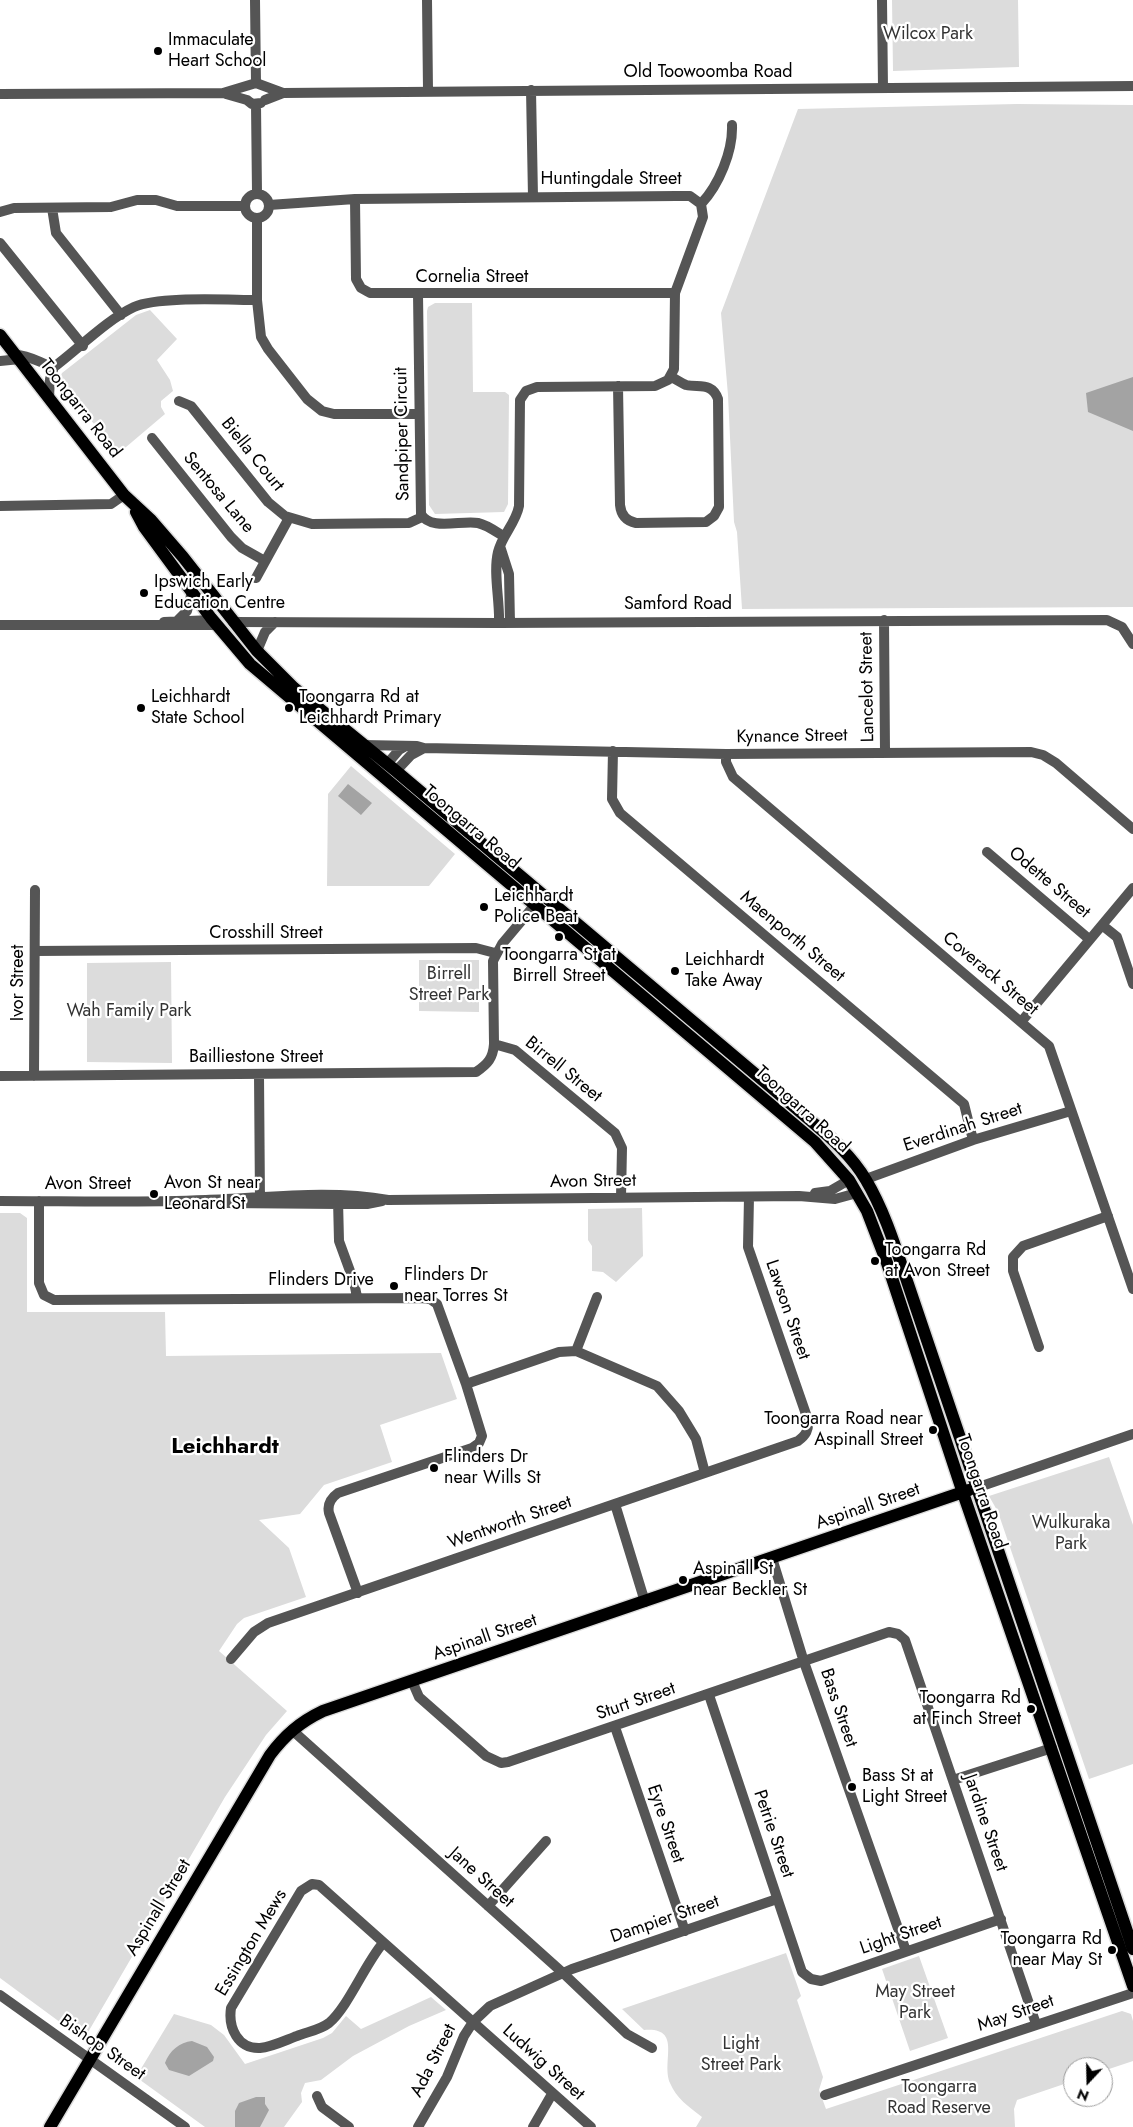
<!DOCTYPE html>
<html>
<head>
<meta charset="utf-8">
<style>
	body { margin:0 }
	#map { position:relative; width:1133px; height:2127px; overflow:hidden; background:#fff; font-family:Jost,sans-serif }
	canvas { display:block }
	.north { position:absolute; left:1063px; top:2057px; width:50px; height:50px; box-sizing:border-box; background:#fff; border:1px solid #999; border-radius:50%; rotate:201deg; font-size:14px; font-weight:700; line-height:20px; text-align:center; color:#000 }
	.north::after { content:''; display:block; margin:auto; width:18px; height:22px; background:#000; clip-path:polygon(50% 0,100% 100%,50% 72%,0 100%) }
</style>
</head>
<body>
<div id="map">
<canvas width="1133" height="2127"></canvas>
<div class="north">N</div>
</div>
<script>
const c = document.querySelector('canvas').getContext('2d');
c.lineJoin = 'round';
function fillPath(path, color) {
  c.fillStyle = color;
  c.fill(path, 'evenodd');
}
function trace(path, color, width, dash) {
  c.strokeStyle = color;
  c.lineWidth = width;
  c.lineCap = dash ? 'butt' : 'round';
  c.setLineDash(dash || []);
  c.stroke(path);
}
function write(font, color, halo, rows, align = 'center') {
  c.font = font + ' Jost,sans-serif';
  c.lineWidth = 4.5;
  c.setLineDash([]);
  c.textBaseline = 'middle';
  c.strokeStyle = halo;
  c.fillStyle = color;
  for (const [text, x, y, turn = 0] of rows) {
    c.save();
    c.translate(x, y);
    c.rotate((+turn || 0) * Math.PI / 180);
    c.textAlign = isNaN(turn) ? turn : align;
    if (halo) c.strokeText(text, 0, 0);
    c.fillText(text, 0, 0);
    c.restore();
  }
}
fillPath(new Path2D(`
	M892,0H1018L1019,67L893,71Z
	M1017,104L1133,105V607L742,609L737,532L734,522L728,395L721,313L798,109Z
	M435,303H472L473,392H505L509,395L508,504L504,512L435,514L429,505L427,311L428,307Z
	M150,310L177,339L157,360L170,380L173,391L161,401V407L165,414L119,453L58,382L62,373L136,315Z
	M351,766L455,854L429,886H327L328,794Z
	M419,960H479V1012L419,1011Z
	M171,962L172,1063L87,1062V963Z
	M642,1208L643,1256L616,1282L603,1272L592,1271V1246L588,1240V1209Z
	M0,1213H20L27,1218V1312H165L166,1356L441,1353L457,1399L380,1425L392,1462L324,1485L300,1514L259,1520L289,1548L306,1597L244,1618L237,1624L219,1651L287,1711L266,1735L225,1797L87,2034H81L72,2031L0,1978Z
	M1109,1457L1133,1525V1764L1089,1779L998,1512L989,1496Z
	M786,1953L801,1996L797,2000L823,2077L819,2090L826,2109L1122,2011L1131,2014L1133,2021V2061L1103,2071V2067H1073V2081L1017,2100L1014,2109L1015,2127H696L702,2117C689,2107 676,2098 670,2083C661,2061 683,2027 644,2030L622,2009Z
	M919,1956L948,2038L910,2051L882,1969Z
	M431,1997L446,2010L409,2026L353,2056L321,2080L305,2083L301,2093L302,2102L284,2127H205L136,2077L174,2014L211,2025L224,2035L245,2064L323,2038L332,2033L346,2016L361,2029Z`), '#dcdcdc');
fillPath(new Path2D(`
	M1133,377V431L1088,412L1086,393Z
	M348,784L372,803L361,815L338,796Z
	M192,2041L207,2047L214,2057L213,2061L189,2076L169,2070L165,2063C169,2051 180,2042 192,2041Z
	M256,2097H265V2104L269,2110L260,2127H235V2111L239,2103Z`), '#a3a3a3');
const major = new Path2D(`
	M0,335L124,495L151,520L183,557L257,651L294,688L396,771L811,1121C831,1138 852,1156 866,1180C885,1212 896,1249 908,1284L1133,1949
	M136,512L144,527L211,618L250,664L815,1142L849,1180L867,1211L887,1263L963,1493L1133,1986
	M50,2127L270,1755C285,1735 300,1722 323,1711L969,1490`);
trace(major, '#dbdbdb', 15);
trace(new Path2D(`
	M255,0L256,83
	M427,0L428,90
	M882,0L883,88
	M531,90L533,197
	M0,94L223,93L256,83L283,93
	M226,94L247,100L252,104L261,103
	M265,100L283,93L1133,86
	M256,105L257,193
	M245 206a12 12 0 1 1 24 0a12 12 0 1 1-24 0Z
	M355,199L356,279L361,288L370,293H675
	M701,204C719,185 733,151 732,125
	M269,205L355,199L676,196H690L701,204L703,217L675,293L674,369L668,380L655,386L537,387L526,391L520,400L519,506C516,523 502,535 498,552C493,573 500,601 499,623
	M52,208L56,233L121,315
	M0,212L14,208L111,207L137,200H156L177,206H245
	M257,218V300L261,337L268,349L307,399L322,411L334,414H419
	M0,243L83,346
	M418,294L421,514C430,531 461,520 478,523C487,525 495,531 503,536
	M16,355C27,354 42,364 54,367
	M0,361L20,359
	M618,386L620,505C621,515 626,521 636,523L706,522L714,516L719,507L718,399C712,382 699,388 686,385C681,383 676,379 671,377
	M49,397L50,379L54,367C78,349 108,319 134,307C159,296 227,300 257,300
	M179,401L191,406L268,502L285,516L312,524L409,523L422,517
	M152,438L231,537L242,548L265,561
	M0,506L111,504L124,495
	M500,546L509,574L510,623
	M256,578L289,518
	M178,620L187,611L192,592
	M884,620L885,752
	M164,622L213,620
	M233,622L499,623L1107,620L1122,627L1133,644
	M0,625H217
	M257,651L265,632L275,622
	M363,745L417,746L424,748L726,754L1031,752L1043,755L1056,763L1133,829
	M613,751L612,799L620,813L964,1104L973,1140
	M726,754V762L733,777L1049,1046L1133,1289
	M387,764L399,750L406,746
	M396,771L411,755L424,748
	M987,852L1089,939
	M539,900L502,944L493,961L494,1044L515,1050L615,1133L622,1148L621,1197
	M1102,925L1117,937L1133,984
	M35,951L476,948L495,953
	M1021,1022L1133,888
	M259,1075L260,1202
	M0,1076L476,1072C488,1064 493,1058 494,1044
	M34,1076L35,890
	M866,1179L973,1140L1071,1111
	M815,1193L830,1191L849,1180
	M338,1200L339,1241L354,1282L357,1297
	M0,1201C68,1201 137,1203 206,1200C266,1198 329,1189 388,1200L799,1196L835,1199L857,1193
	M39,1201V1283L44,1295L54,1300L421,1298L430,1299L437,1304L466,1384L482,1436L479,1443L472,1448L338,1493C331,1498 327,1504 329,1513L358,1593
	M225,1203L339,1204H367L382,1201
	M1039,1347L1013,1271V1257L1023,1246L1108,1216
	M576,1351L597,1297
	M466,1384L559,1352L576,1351L657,1386L679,1411L696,1439L705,1473
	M976,1488L1133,1434
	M615,1504L645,1602
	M772,1558L804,1662L906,1951
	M231,1659L254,1632L268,1623L798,1441C806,1435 809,1430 808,1420L748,1247L749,1197
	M412,1681L419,1697L486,1756L501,1763L508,1762L889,1632L898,1634L905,1640L1036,2024
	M709,1695L802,1972L811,1979L821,1981L1001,1919
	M615,1727L685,1931
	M292,1730L563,1973L627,2034L652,2048
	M953,1780L1052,1748
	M488,1906L546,1841
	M383,1943C365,1964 348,2007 329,2023C320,2030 307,2032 297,2036C286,2040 272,2047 260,2048C238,2049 228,2028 231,2008L301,1891L312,1884L319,1885L591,2127
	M0,1995L185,2127
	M825,2095L1133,1993
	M317,2096L322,2107L349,2127
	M418,2127L447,2077L464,2036L473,2022L490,2006L572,1969L777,1899
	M533,2127L552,2094`), '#555', 10);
trace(major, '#000', 12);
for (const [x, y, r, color] of [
	[158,51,5,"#000"],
	[144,593,5,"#000"],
	[141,708,5,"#000"],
	[289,708,5,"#000"],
	[484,907,5,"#000"],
	[559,937,5,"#000"],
	[675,971,5,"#000"],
	[154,1194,5,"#000"],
	[875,1261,5,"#000"],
	[394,1286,5,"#000"],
	[933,1430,5,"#000"],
	[434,1468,5,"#000"],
	[683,1580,5,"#000"],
	[1031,1709,5,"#000"],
	[852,1787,5,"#000"],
	[1112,1950,5,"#000"]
]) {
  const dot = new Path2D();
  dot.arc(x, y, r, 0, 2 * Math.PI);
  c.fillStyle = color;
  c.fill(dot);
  trace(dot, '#fff', 2);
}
write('18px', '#333', '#fff', [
	["Wilcox Park",928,35],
	["Birrell",449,975],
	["Street Park",449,996],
	["Wah Family Park",129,1012],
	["Wulkuraka",1071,1524],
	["Park",1071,1545],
	["May Street",915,1993],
	["Park",915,2014],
	["Light",741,2045],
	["Street Park",741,2066],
	["Toongarra",939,2088],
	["Road Reserve",939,2109]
]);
write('18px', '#000', '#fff', [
	["Immaculate",168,41],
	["Heart School",168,62],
	["Ipswich Early",154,583],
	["Education Centre",154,604],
	["Leichhardt",151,698],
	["State School",151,719],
	["Toongarra Rd at",299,698],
	["Leichhardt Primary",299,719],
	["Leichhardt",494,897],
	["Police Beat",494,918],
	["Toongarra St at",559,956,"center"],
	["Birrell Street",559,977,"center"],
	["Leichhardt",685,961],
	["Take Away",685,982],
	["Avon St near",164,1184],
	["Leonard St",164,1205],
	["Toongarra Rd",885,1251],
	["at Avon Street",885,1272],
	["Flinders Dr",404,1276],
	["near Torres St",404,1297],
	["Toongarra Road near",923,1420,"right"],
	["Aspinall Street",923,1441,"right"],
	["Flinders Dr",444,1458],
	["near Wills St",444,1479],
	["Aspinall St",693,1570],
	["near Beckler St",693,1591],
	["Toongarra Rd",1021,1699,"right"],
	["at Finch Street",1021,1720,"right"],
	["Bass St at",862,1777],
	["Light Street",862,1798],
	["Toongarra Rd",1102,1940,"right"],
	["near May St",1102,1961,"right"]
], 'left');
write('18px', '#000', '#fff', [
	["Old Toowoomba Road",708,73],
	["Huntingdale Street",611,180],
	["Cornelia Street",472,278],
	["Toongarra Road",80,409,52],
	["Sandpiper Circuit",403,434,-91],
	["Biella Court",252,455,51],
	["Sentosa Lane",218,493,50],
	["Samford Road",678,605],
	["Lancelot Street",868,687,-91],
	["Kynance Street",792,737,-1],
	["Toongarra Road",471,828,40],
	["Odette Street",1049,883,40],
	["Crosshill Street",266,934],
	["Maenporth Street",792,937,40],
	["Coverack Street",990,974,40],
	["Ivor Street",19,983,-90],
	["Bailliestone Street",256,1058],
	["Birrell Street",563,1070,39],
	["Toongarra Road",802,1110,42],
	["Everdinah Street",963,1128,-18],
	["Avon Street",593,1182,-1],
	["Avon Street",88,1185],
	["Flinders Drive",321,1281],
	["Lawson Street",787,1310,71],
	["Toongarra Road",981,1492,71],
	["Aspinall Street",868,1507,-19],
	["Wentworth Street",510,1523,-19],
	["Aspinall Street",485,1638,-19],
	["Sturt Street",636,1702,-19],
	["Bass Street",838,1708,71],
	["Jardine Street",985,1823,71],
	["Eyre Street",665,1824,71],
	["Petrie Street",773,1834,71],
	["Jane Street",481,1878,42],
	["Aspinall Street",159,1908,-59],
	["Dampier Street",665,1920,-19],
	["Light Street",901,1936,-19],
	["Essington Mews",252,1943,-59],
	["May Street",1016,2014,-19],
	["Bishop Street",102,2048,35],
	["Ada Street",434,2061,-63],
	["Ludwig Street",543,2063,42]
]);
write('bold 22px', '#000', '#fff', [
	["Leichhardt",225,1448]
]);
</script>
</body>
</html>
